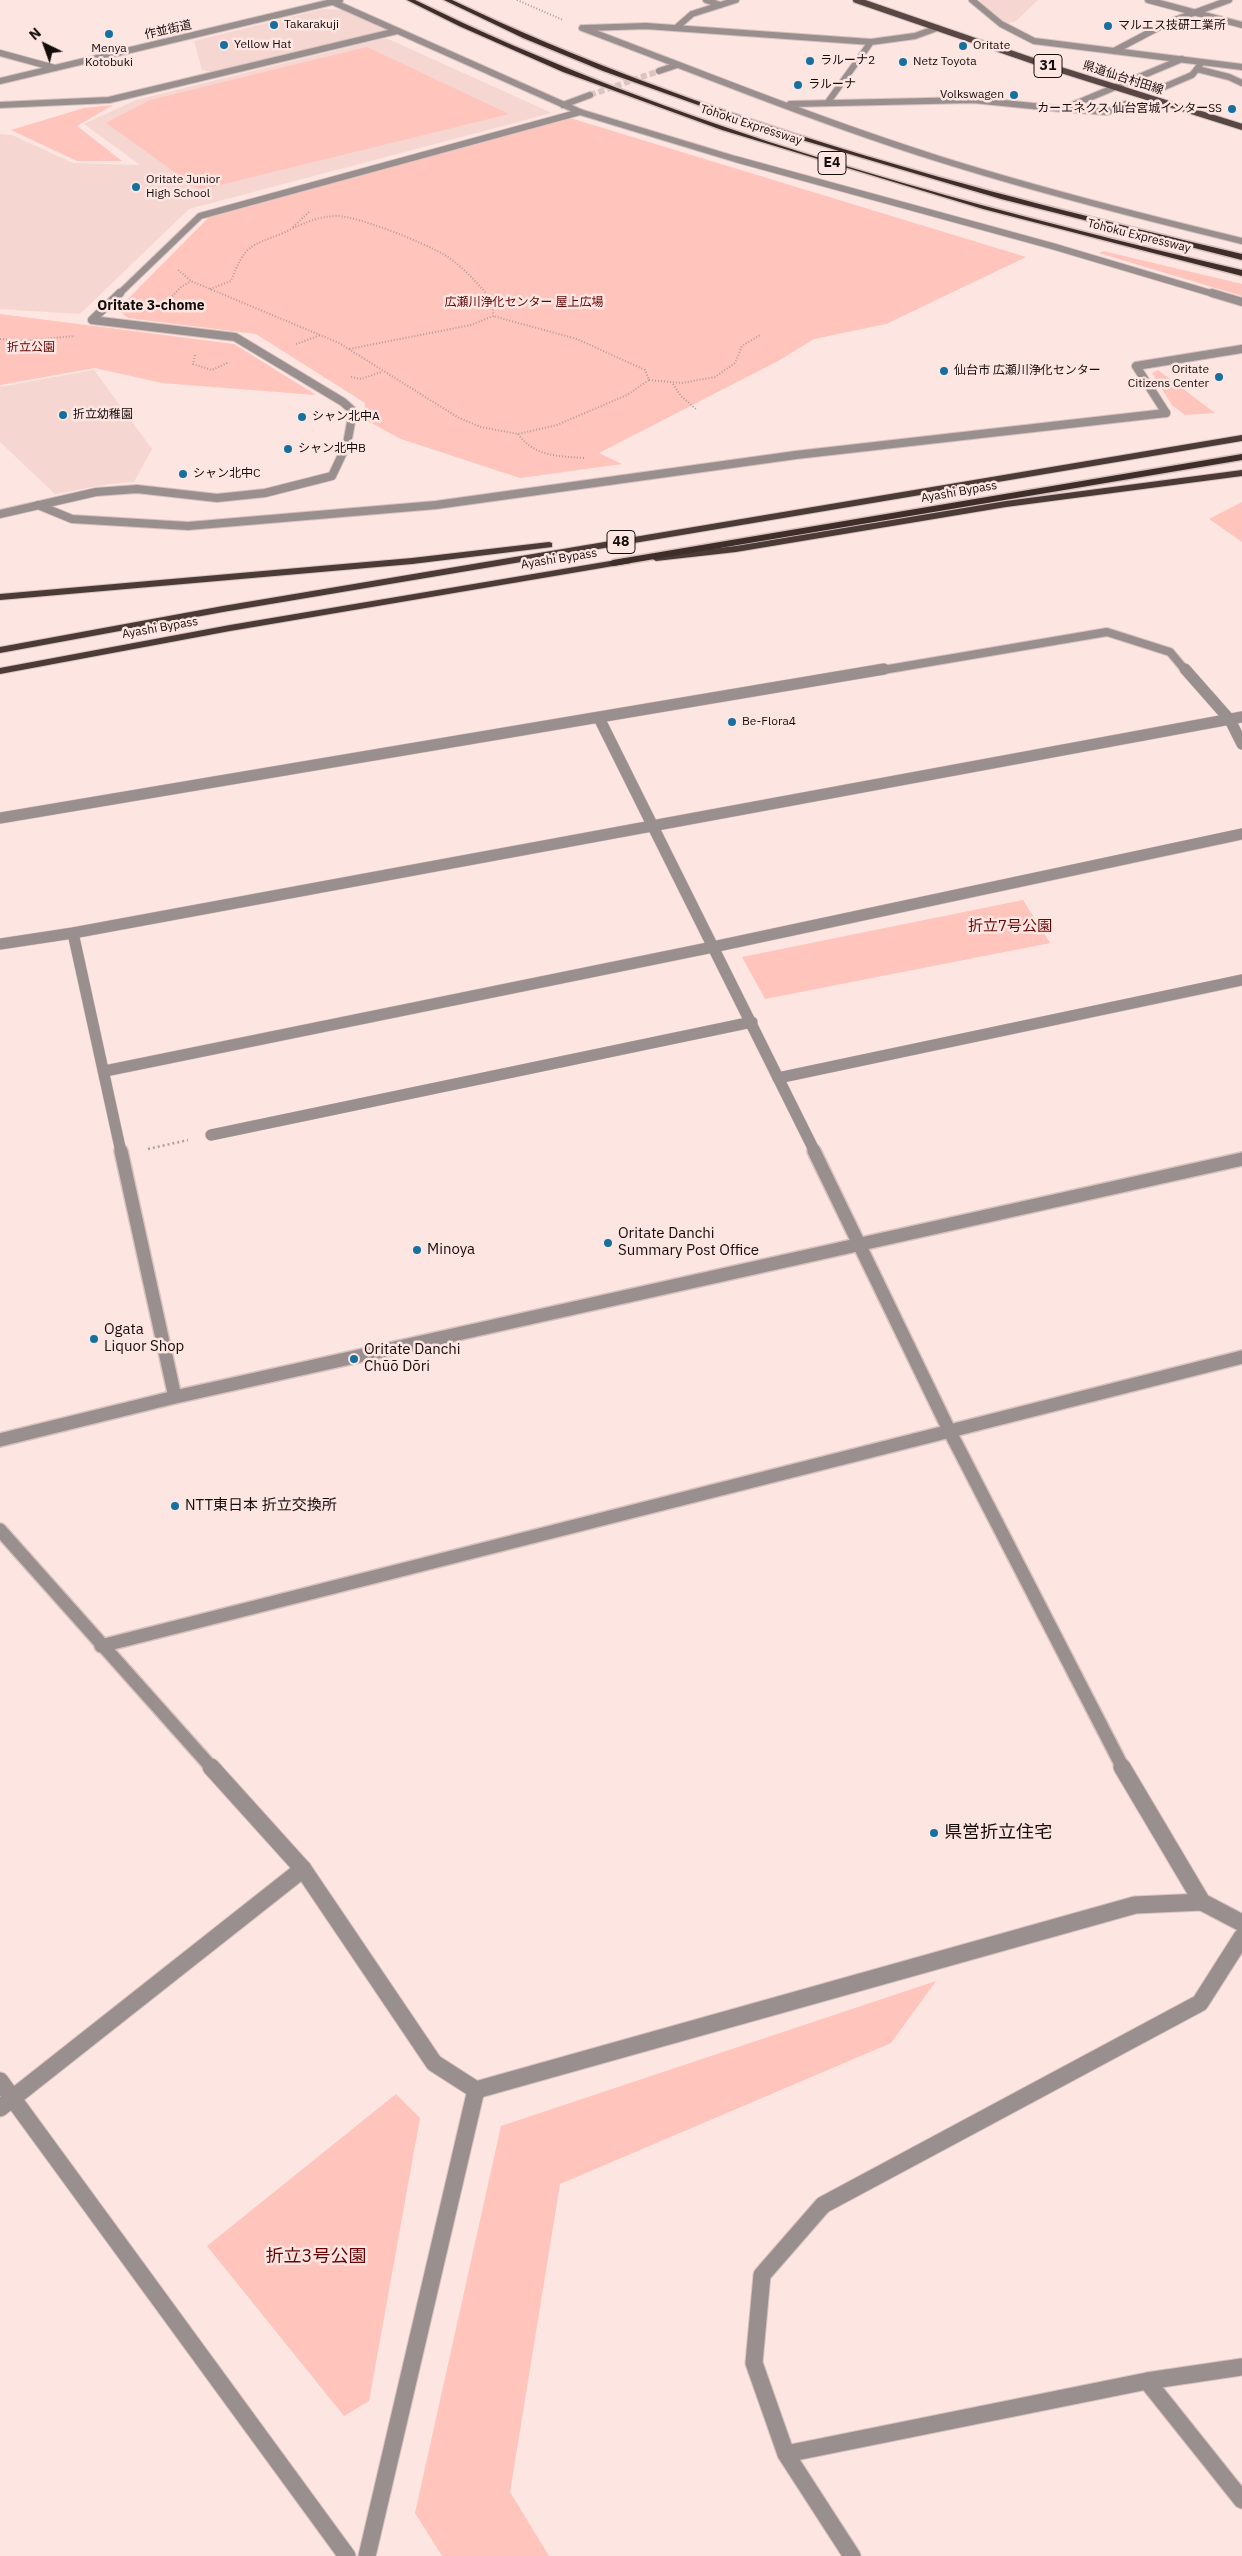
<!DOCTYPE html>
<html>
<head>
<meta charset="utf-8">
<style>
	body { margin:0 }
	#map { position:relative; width:1242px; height:2556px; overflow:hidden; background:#fde5e1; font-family:"IBM Plex Sans",sans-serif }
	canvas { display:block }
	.north { position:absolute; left:20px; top:20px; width:50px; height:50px; -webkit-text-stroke:4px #fde5e1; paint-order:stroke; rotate:318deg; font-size:14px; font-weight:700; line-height:20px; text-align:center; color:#150d0c }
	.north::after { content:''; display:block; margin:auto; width:18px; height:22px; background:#150d0c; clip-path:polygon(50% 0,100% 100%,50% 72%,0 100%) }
</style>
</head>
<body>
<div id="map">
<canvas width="1242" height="2556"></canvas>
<div class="north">N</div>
</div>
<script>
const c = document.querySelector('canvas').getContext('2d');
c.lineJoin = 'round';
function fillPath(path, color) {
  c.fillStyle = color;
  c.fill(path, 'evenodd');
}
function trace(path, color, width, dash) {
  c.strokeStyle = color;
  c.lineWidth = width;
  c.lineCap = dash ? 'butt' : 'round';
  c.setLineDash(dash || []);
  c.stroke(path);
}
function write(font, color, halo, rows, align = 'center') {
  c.font = font + ' "IBM Plex Sans","Noto Sans JP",sans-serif';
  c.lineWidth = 5;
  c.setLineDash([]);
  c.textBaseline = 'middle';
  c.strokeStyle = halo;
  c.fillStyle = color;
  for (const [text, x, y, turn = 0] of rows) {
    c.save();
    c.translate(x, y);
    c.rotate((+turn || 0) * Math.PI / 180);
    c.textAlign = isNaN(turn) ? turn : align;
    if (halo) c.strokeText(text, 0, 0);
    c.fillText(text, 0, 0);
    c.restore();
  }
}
fillPath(new Path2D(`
	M979,0H1038L1016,21L1004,25Z
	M323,9L344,10L391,31L216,73L202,70L194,41Z
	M386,38L552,113L189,209L80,314L0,309V134L12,135L73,163L140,165L84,124L136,100Z
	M94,370L152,449L134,482L109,484L55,494L0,442V387Z`), '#f6d6d1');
fillPath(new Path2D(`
	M367,47L509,114L200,190L106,123L150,100Z
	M113,105L77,126L122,161H77L11,130L84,108Z
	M570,118L1026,257L886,324L814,339L778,361L599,453L622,464L520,478L401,439L364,419L365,403L256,334L128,318L118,309L209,217Z
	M1103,251L1242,284V296L1099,253Z
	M0,314L234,344L316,395L162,383L95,368L0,385Z
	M1158,370L1215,413L1185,415L1172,405L1152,373Z
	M1242,502V542L1209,519Z
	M1023,900L1050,943L765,999L742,957Z
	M936,1981L891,2043L560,2184L510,2492L549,2556H442L415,2513L501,2126Z
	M396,2094L420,2118L369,2401L344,2416L207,2246Z`), '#ffc4bb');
trace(new Path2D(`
	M590,95L659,71`), '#dac5c1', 6, [6, 3]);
const serviceFar1 = new Path2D(`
	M706,0L720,5
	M1157,90L1192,75L1197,69
	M1063,109L1107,112L1125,104`);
const service = new Path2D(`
	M211,1135L752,1022`);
const minorFar4 = new Path2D(`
	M972,0L1001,24L1034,41L1242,67
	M1148,0L1242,25
	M582,28C699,72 816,120 936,158C1037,190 1139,216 1242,241
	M585,28L646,26L871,42
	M676,28L692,14L736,0
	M1114,51L1169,22L1229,0
	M0,53L55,68
	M1201,63L1197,69L1229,77L1242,83
	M659,71L677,65
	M828,102L871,42L915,36L937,28
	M790,104L973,100L1063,109L1182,59
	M0,105L109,100L397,31
	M563,105L590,95
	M118,295L200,216L580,112`);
const minorFar3 = new Path2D(`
	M38,505L72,519L188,526L436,505L796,455L1166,413
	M0,514L96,492L137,489L217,498L265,493L332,476L347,444L353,411L343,402L235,337L92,320L120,293
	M877,671L1107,632L1170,652L1186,671`);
const minorFar2 = new Path2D(`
	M1185,669L1230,720L1242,744
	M0,818L884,669
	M73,933L121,1152
	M105,1071L713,947L1242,834
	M778,1078L1242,980`);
const minorFar1 = new Path2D(`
	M121,1151L175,1397
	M101,1646L1242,1357`);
const minor = new Path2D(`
	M0,2081L347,2556
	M0,2108L303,1869
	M1147,2381L1242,2500
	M786,2454L1147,2381L1242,2367
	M367,2556L476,2090
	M852,2556L786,2454L754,2363L762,2275L823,2205L1200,2003L1242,1937`);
const tertiaryFar4 = new Path2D(`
	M333,2L580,112L735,159L1052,246L1217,295
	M0,81L340,0`);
const tertiaryFar3 = new Path2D(`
	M1212,293L1242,302
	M1166,413L1136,366L1242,349`);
const tertiaryFar2 = new Path2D(`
	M599,718L815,1152
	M0,944L73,933L1242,717`);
const tertiaryFar1 = new Path2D(`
	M814,1151L949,1430L1123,1768
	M0,1440L175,1397L1242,1159
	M0,1530L212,1768`);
const tertiary = new Path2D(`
	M211,1767L303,1869L434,2063L476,2090L1135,1905L1202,1902L1242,1923
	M1122,1767L1202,1902`);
const primary = new Path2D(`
	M856,0L1045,65L1242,127`);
const trunk = new Path2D(`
	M1242,435V441L223,612L0,653V647L223,606Z
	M1242,470V476L1006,507L736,552L656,561L651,558L656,555L736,546L1006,501Z
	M549,542L552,543V547L412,564L0,600V594L412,558Z
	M628,558L631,559V563L230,631L0,674V668L230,625Z`);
const motorway = new Path2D(`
	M407,0H415C676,128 960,204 1242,270V276L983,209L722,130L563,72L459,26Z
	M444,0H452C703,120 973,190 1242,254V260L1001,199L765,129L603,71L523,38Z
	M1242,454V460L613,566L608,563L613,560Z`);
trace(serviceFar1, '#d8c2bf', 8);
trace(service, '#d8c2bf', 12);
trace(minorFar4, '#d8c2bf', 8);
trace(minorFar3, '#d8c2bf', 10);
trace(minorFar2, '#d8c2bf', 12);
trace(minorFar1, '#d8c2bf', 16);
trace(minor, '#d8c2bf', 19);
trace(tertiaryFar4, '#d8c2bf', 8);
trace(tertiaryFar3, '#d8c2bf', 10);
trace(tertiaryFar2, '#d8c2bf', 12);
trace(tertiaryFar1, '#d8c2bf', 16);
trace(tertiary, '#d8c2bf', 19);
trace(primary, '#d8c2bf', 8);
trace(trunk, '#d8c2bf', 2);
trace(motorway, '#d8c2bf', 3);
trace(new Path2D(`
	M517,0L563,20
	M293,227L310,211
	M178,270L191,281L339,343L459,418L481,427L518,434L557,425L627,395L649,380L645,370L577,339L493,316
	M210,289L231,281C245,245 248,247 283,233C300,225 317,216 337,216C358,216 424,243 443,254C463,266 478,284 493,301V316L471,325L349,349
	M164,305L181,287L191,281
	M0,339L19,341L75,336
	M296,344L321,335
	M195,355L193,364L212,370L229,362
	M351,377L361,379L381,372
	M649,380L682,383L715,377L735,363L742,346L760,335
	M673,384L681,396L697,410
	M518,434C535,457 558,456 584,458`), '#b29f9c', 2, [1, 2]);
trace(new Path2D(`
	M148,1149L188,1140`), '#b29f9c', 2.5, [2, 3]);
trace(serviceFar1, '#998f8e', 6);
trace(service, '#998f8e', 11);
trace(minorFar4, '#998f8e', 6);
trace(minorFar3, '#998f8e', 8);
trace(minorFar2, '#998f8e', 11);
trace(minorFar1, '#998f8e', 13);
trace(minor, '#998f8e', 17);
trace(tertiaryFar4, '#998f8e', 6);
trace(tertiaryFar3, '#998f8e', 8);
trace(tertiaryFar2, '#998f8e', 11);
trace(tertiaryFar1, '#998f8e', 13);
trace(tertiary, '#998f8e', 17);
trace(primary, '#574643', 6);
fillPath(trunk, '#4b3a36');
fillPath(motorway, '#3f2d2a');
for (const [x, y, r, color] of [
	[274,25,5,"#16709f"],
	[1108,26,5,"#16709f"],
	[109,34,5,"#16709f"],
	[224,45,5,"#16709f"],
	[963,46,5,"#16709f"],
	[810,61,5,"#16709f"],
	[903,62,5,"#16709f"],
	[798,85,5,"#16709f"],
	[1014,95,5,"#16709f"],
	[1232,109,5,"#16709f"],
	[136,187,5,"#16709f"],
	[944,371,5,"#16709f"],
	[1219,377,5,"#16709f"],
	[63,415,5,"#16709f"],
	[302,417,5,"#16709f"],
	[288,449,5,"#16709f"],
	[183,474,5,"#16709f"],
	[732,722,5,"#16709f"],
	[608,1243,5,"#16709f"],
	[417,1250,5,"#16709f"],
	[94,1339,5,"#16709f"],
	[354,1359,5,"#16709f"],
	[175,1506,5,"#16709f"],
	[934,1833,5,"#16709f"]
]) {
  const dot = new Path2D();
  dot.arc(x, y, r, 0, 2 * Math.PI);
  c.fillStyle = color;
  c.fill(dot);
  trace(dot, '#fde5e1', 2);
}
write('12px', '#150d0c', '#fde5e1', [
	["Takarakuji",284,25],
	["マルエス技研工業所",1118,26],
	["Yellow Hat",234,45],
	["Oritate",973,46],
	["Menya",109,49,"center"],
	["Kotobuki",109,63,"center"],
	["ラルーナ2",820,61],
	["Netz Toyota",913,62],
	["ラルーナ",808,85],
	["Volkswagen",1004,95,"right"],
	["カーエネクス 仙台宮城インターSS",1222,109,"right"],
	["Oritate Junior",146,180],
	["High School",146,194],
	["Oritate",1209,370,"right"],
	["Citizens Center",1209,384,"right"],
	["仙台市 広瀬川浄化センター",954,371],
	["折立幼稚園",73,415],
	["シャン北中A",312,417],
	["シャン北中B",298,449],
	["シャン北中C",193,474],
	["Be-Flora4",742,722]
], 'left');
write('12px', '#150d0c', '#fde5e1', [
	["作並街道",168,30,-13],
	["県道仙台村田線",1123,78,18],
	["Tohoku Expressway",751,125,18],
	["Tohoku Expressway",1139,236,14],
	["Ayashi Bypass",959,492,-10],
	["Ayashi Bypass",559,559,-9],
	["Ayashi Bypass",160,628,-10]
]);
write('12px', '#660505', '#fde5e1', [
	["広瀬川浄化センター 屋上広場",524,303],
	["折立公園",31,348]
]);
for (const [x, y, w] of [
	[1048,66,28],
	[832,163,28],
	[621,542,28]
]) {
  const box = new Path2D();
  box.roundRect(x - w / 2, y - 11.5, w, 23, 4);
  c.fillStyle = '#fde5e1';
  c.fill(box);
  trace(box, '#150d0c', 1);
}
write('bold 14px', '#150d0c', null, [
	["31",1048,66],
	["E4",832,163],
	["48",621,542]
]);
write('bold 14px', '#150d0c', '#fde5e1', [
	["Oritate 3-chome",151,306]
]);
write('15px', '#660505', '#fde5e1', [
	["折立7号公園",1010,927]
]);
write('15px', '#150d0c', '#fde5e1', [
	["Oritate Danchi",618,1234],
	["Summary Post Office",618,1251],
	["Minoya",427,1250],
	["Ogata",104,1330],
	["Liquor Shop",104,1347],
	["Oritate Danchi",364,1350],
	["Chūō Dōri",364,1367],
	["NTT東日本 折立交換所",185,1506]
], 'left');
write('18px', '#150d0c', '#fde5e1', [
	["県営折立住宅",944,1833]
], 'left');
write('18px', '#660505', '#fde5e1', [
	["折立3号公園",316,2257]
]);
</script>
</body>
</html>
